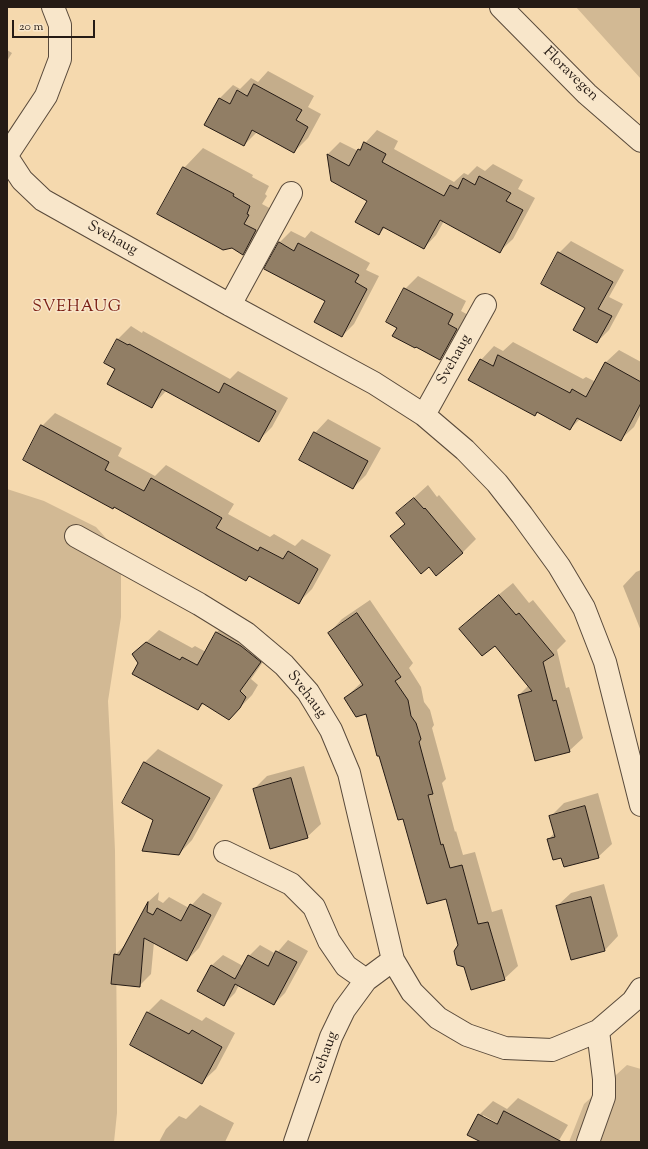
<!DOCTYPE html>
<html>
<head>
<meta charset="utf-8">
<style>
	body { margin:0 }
	#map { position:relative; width:648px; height:1149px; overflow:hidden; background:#f5d9ae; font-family:"Sorts Mill Goudy",serif }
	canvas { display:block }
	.frame { position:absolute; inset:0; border:8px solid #251b15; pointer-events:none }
	.scale { position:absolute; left:12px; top:20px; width:83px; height:18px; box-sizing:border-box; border:2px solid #251b15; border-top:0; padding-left:5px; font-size:12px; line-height:14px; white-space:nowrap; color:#251b15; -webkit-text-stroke:3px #f8e6ca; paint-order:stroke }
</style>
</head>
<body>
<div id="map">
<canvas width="648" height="1149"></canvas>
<div class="frame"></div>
<div class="scale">20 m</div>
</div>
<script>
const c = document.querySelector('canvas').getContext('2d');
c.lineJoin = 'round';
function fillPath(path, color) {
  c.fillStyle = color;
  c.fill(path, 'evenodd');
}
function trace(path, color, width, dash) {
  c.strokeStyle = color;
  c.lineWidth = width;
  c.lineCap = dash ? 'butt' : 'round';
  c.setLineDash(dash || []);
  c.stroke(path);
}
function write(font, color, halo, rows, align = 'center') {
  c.font = font + ' "Sorts Mill Goudy",serif';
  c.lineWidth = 3;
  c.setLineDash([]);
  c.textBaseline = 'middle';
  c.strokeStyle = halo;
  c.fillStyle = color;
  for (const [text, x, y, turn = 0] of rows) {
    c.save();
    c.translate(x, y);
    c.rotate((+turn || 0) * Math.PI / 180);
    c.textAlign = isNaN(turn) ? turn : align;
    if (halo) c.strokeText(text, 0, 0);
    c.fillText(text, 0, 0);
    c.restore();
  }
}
fillPath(new Path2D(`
	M576,7H641V79Z
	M7,489L44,501L96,527L121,555V617L108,701L112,781L115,851L117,1051V1113L114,1142H7Z
	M627,1065L641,1069V1142H569L584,1104Z`), '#d2b994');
fillPath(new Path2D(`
	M7,50L12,53L7,61Z
	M268,71L314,96L308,107L321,114L308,138L294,152L257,132L244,145L206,125L220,98L233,85L240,89L251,78L258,82Z
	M377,130L398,141L394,149L454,182L464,173L468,175L477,166L485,171L493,164L523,180L518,189L535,198L513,239L500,251L444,221L436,235L424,248L386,227L378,234L368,200L332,181L328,154L340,142L358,151Z
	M203,148L253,175L252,177L269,186L265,194L267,196L262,204L275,211L262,235L243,254L184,168Z
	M291,231L305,238L311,231L370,263L366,270L379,276L354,324L342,336L326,301L279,243Z
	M571,241L624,270L609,297L623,304L609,330L597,342L587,308L559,253Z
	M418,276L466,301L461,311L470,316L453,345L440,359L398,327L405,289Z
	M131,326L142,333L143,331L230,379L238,371L288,398L272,427L259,440L167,390L151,407L116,368L117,340Z
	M513,342L583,379L586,377L596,382L605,363L619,350L641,362V413L634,427L620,440L580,419L570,429L538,412L535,415L481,360L494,346L503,351Z
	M55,413L122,448L118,456L155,476L166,465L234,504L228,514L270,537L274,534L295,546L302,539L331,555L312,589L299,602L250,575L246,580L146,524L24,460L42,426Z
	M328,419L381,448L366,475L353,488L315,433Z
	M428,485L437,497L439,495L476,539L462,553L429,566L392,536L405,523L397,513Z
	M641,570V631L623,586L636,572Z
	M513,583L529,603L533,600L566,641L557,650L566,688L569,687L583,738L569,751L519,695L529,685L495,645L460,629L474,615Z
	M370,600L413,663L409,668L421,687L424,702L430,710L434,725L432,728L446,779L442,783L455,832L456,831L463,855L475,852L492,912L502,909L518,966L504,979L459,945L446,897L404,817L367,713L345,698L362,682L329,633L342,619Z
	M229,620L272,649L251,679L258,685L252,695L229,719L204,703L198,709L140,663L134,654L159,630L192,648L195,646L206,652L217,632Z
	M158,749L223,785L192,840L179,854L154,820L123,803L145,762Z
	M304,766L321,824L307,837L254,789L267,776Z
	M598,793L612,844L598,857H562L549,839L555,832L551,816L564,803Z
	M604,884L618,936L605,950L572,958L557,906L571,893Z
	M159,892L158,900L163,903L169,897L189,908L203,893L222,903L199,948L187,960L154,942L151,974L139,986L115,955L126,944L148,902Z
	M288,940L308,951L285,993L274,1004L239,985L235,993L224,1004L211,966L223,955L243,966L249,956L260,945L276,954Z
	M161,999L202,1021L206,1017L235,1033L216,1069L202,1082L148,1012Z
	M518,1098L568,1125L558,1142H483L469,1134L479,1115L493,1101L507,1109ZM483,1115L502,1126L501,1127L483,1117Z
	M200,1105L234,1123L225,1142H159L166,1129L179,1116L186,1119Z`), '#0003');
const building = new Path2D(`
	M254,84L302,110L296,120L308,127L294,153L252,130L244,146L204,125L219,98L230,104L237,90L247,96Z
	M364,142L386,154L382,162L444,196L450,185L458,189L463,178L475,185L479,176L511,193L506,201L523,210L500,253L440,220L424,249L383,227L379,235L355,222L367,201L331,181L327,154L349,166L358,149L360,150Z
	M183,167L234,194L233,196L250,206L247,214L249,215L244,224L256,230L243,255L232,248L223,250L157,214Z
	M279,242L294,251L298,243L359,275L355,282L367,289L342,337L314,322L325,301L264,269Z
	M558,252L613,282L598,309L612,316L597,343L573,330L585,308L541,284Z
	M404,288L453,314L448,324L457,329L440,360L416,347L415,348L392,336L397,328L386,322Z
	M117,339L128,345L129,344L219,393L224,383L276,411L259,442L162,389L152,408L107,384L115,369L104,363Z
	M498,355L570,393L572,389L586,397L605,362L641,382V403L621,441L577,418L570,430L537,412L535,416L468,380L480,359L493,366Z
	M41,425L109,462L105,470L144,491L151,478L222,518L216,528L258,551L260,547L283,559L288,551L318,569L299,604L249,576L246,581L114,507L113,509L23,460Z
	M314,432L368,461L353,489L299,460Z
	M414,498L424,509L425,508L463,553L436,576L429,567L421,574L390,536L405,524L396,513Z
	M499,595L516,615L519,613L554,655L543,662L553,701L556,700L570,752L535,761L518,695L532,691L495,646L482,656L459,629Z
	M357,613L401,677L395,681L408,700L411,716L416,723L421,739L419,742L433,794L428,795L441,845L443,844L450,868L462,865L478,924L488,922L505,980L471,990L464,967L457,965L454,951L458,945L446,899L427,904L403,819L398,820L379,756H377L366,714L356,717L344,698L363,685L328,633Z
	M216,632L241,646L261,662L240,691L246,697L240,708L229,720L202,703L198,710L132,674L138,663L132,654L146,642L180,660L182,657L197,665Z
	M144,762L210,798L179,855L142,851L153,820L122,803Z
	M291,778L308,838L270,849L253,789Z
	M585,806L599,858L564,867L561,858L553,860L547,839L555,837L549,816Z
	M591,897L605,951L571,960L556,906Z
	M148,902L147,912L153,915L157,908L181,921L190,904L211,915L187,961L144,938L140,987L111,984L114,954L119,955Z
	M276,951L297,962L274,1005L235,984L224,1006L197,991L211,965L235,979L248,955L268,966Z
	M147,1012L189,1034L192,1030L222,1047L202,1084L130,1045Z
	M504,1111L562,1142H481L467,1135L478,1114L497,1124Z`);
fillPath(building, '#917e65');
trace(building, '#251b15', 1);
const minor = new Path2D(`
	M501,7L587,94L641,141
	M7,155L46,96L60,59V25L53,7
	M7,157L22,180L43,200L230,305L374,383L424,415L465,450L497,483L522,515L559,566L584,608L605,662L641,805
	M230,305L291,193
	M424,415L485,305
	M76,536L199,604L246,633L284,665L308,692L331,730L349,773L393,960L412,992L438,1018L467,1035L505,1048L552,1050L598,1031L633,1001L641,989
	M225,852L291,884L314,907L329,941L346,966L366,980
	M295,1142L331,1037L344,1010L366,980L393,960
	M588,1142L604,1097V1079L598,1031`);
trace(minor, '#594a3b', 24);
trace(minor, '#f8e6ca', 22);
write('15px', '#251b15', '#f8e6ca', [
	["Floravegen",570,75,44],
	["Svehaug",112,239,29],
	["Svehaug",455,360,-61],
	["Svehaug",306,695,53],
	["Svehaug",325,1058,-70]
]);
c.letterSpacing = '1px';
write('16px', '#7a1f14', '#f8e6ca', [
	["SVEHAUG",77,308]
]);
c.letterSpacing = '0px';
</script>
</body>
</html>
